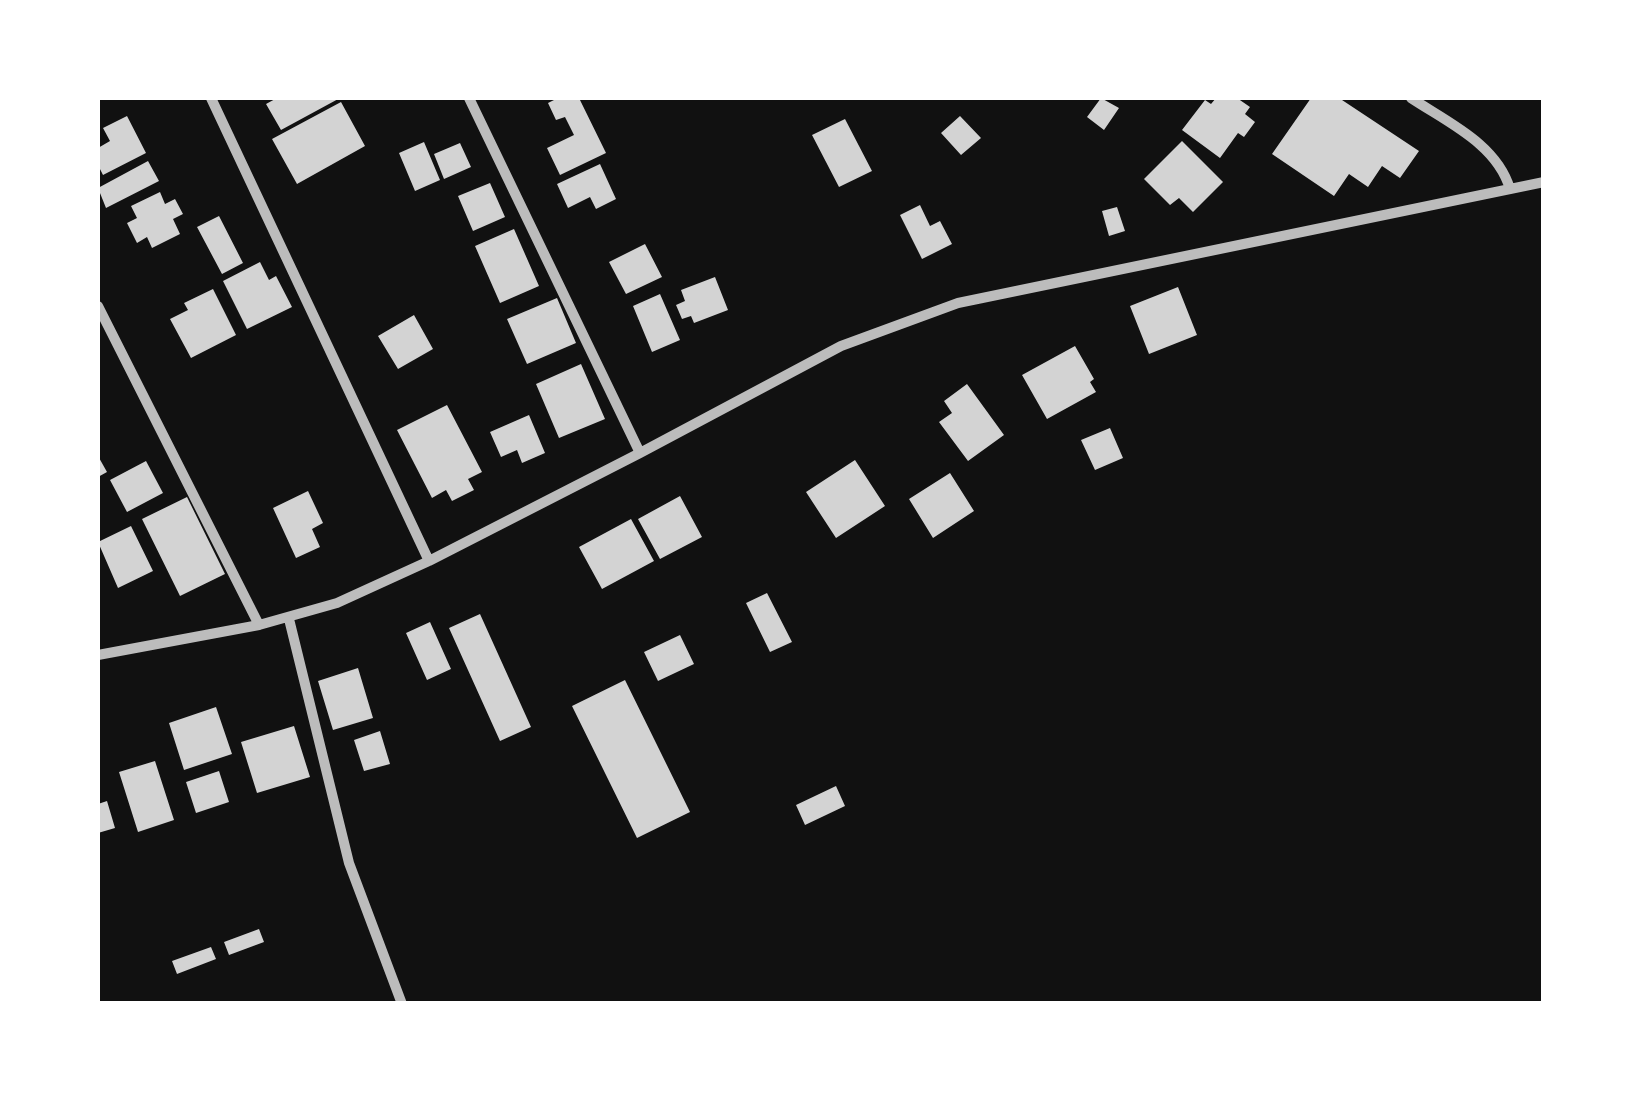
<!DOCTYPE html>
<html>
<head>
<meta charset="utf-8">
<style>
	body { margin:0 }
	#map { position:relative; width:1641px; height:1101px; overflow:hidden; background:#111; font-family:Roboto,sans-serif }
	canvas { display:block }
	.frame { position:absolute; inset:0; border:100px solid #fff; pointer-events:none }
</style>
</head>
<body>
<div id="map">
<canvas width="1641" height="1101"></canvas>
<div class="frame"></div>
</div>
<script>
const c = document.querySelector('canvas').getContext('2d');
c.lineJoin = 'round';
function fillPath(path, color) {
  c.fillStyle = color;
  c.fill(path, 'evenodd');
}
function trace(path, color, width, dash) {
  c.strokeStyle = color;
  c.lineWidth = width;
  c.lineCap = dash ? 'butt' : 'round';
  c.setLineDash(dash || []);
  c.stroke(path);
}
fillPath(new Path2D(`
	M277,98H340L281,130L266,104Z
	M1101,98L1119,108L1104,130L1087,117Z
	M1216,98H1237L1250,107L1245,114L1255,122L1244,137L1238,133L1220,158L1182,130L1205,100L1211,104Z
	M1311,98H1339L1419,151L1400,178L1382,166L1368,187L1349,174L1334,196L1272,154Z
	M556,99L579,98L606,153L560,175L547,148L574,135L565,117L556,120L548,103Z
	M341,102L365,146L297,184L272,139Z
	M127,116L146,153L103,175L98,165V148L110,141L103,128Z
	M960,116L981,138L961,155L941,133Z
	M845,119L872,171L839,187L812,135Z
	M1182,141L1223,182L1193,212L1179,198L1170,205L1144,179Z
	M424,142L440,180L415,191L399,153Z
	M460,143L471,167L444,179L434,154Z
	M148,161L159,181L106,208L98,188Z
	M600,164L616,199L596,209L590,197L568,208L557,184Z
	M490,183L505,217L473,231L458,196Z
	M160,192L165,204L175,199L183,214L173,219L180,234L152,248L147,237L137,243L127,223L137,218L131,206Z
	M920,205L930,226L940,221L952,244L922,259L900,215Z
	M1117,207L1125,231L1109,236L1102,211Z
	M219,216L243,263L222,274L197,227Z
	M514,229L539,286L500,303L475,246Z
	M645,244L662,277L626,294L609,262Z
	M260,262L269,280L276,276L292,307L247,329L223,281Z
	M715,277L728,310L694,323L691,316L682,319L676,305L685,301L681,290Z
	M1178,287L1197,335L1149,354L1130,306Z
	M213,289L236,335L191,358L170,319L188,310L184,303Z
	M660,294L680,340L652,352L633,306Z
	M557,298L576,343L527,364L507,319Z
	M414,315L433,349L398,369L378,336Z
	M1075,346L1094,379L1090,382L1096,392L1047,419L1022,375Z
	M581,364L605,419L559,438L536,384Z
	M967,384L1004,435L968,461L939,422L952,413L944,401Z
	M447,405L482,472L468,479L474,490L452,501L446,490L432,498L397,430Z
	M529,415L545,453L522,463L517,450L501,457L490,432Z
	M1110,428L1123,458L1095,470L1081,440Z
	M98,456L107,472L98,477Z
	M855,460L885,506L836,538L806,492Z
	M146,461L163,493L127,512L110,480Z
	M950,473L974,511L933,538L909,499Z
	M308,491L323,523L312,529L320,547L296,558L273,508Z
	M680,496L702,537L660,559L638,519Z
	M187,497L225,574L180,596L142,519Z
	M631,519L654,561L602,589L579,547Z
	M131,526L153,571L118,588L98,542Z
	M767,593L792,642L770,652L746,603Z
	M480,614L531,727L500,741L449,628Z
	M430,622L451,669L427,680L406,633Z
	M680,635L694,664L658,681L644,652Z
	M358,668L373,718L333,730L318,681Z
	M625,680L690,812L637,838L572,706Z
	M216,707L232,754L184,770L169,723Z
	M294,726L310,777L257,793L241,742Z
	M380,731L390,764L364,771L354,740Z
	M155,761L174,820L138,832L119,772Z
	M219,771L229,802L196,813L186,782Z
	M836,786L845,806L805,825L796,805Z
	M107,801L115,828L98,833V804Z
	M259,929L264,942L229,955L224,942Z
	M211,947L216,959L177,974L172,961Z`), '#d3d3d3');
trace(new Path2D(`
	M211,98L429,561
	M469,98L640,453
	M1411,98C1447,122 1497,144 1510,189
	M98,306L259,625
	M289,619L349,863L402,1004
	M98,655L259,625L337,603L429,561L640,453L841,346L958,303L1544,182`), '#bcbcbc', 10);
</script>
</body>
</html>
